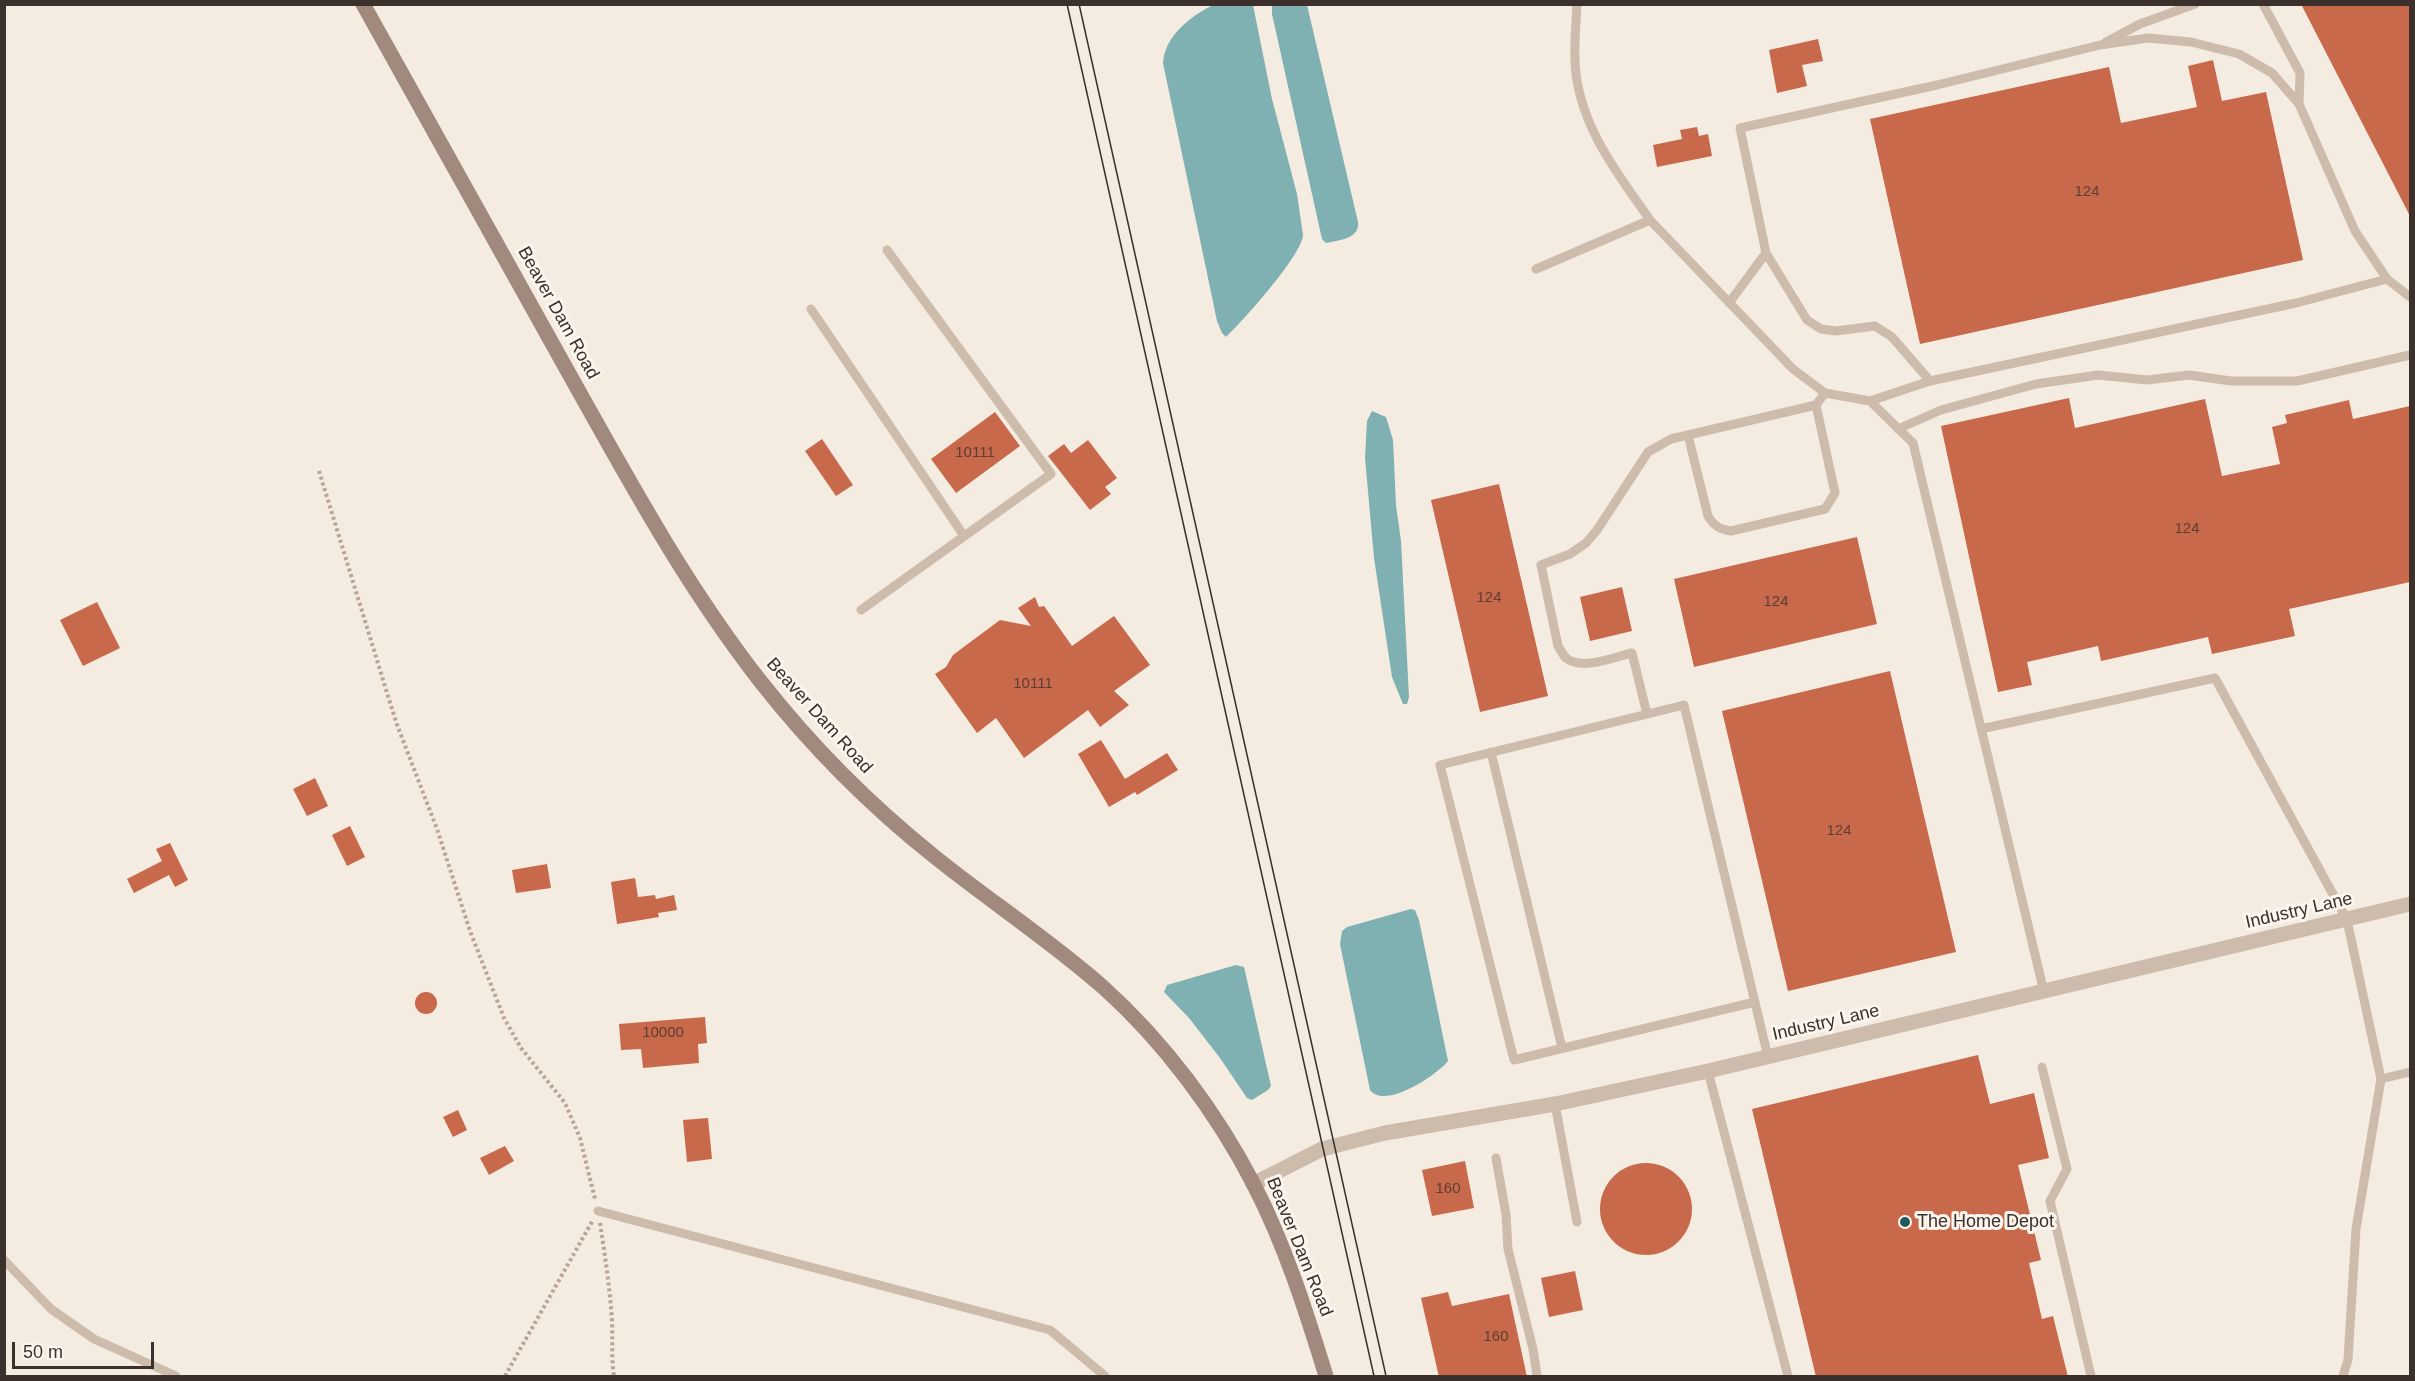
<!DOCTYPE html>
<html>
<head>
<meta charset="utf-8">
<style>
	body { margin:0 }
	#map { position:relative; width:2415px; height:1381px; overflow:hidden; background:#f4ebe1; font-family:Helvetica,sans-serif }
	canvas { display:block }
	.frame { position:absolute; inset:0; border:6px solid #3b302b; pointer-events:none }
	.scale { position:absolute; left:12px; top:1342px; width:142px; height:27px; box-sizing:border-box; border:3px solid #3b302b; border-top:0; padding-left:8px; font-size:18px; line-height:21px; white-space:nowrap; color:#3b302b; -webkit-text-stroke:4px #fbf5ee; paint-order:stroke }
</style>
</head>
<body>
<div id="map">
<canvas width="2415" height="1381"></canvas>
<div class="frame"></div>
<div class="scale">50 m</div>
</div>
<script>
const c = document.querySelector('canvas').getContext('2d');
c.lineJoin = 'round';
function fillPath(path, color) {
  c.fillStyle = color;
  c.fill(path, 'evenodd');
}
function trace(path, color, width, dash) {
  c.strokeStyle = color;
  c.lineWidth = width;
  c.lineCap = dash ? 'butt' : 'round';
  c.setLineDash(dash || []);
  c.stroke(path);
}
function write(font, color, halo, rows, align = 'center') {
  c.font = font + ' Helvetica,sans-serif';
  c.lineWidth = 6;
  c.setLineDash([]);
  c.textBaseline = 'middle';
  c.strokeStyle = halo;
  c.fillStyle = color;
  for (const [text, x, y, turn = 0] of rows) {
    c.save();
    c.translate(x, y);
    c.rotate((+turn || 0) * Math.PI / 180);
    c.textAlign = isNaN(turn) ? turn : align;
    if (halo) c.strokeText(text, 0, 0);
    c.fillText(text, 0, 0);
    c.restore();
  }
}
fillPath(new Path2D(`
	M1215,4L1253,5L1272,99L1297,194L1303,235C1302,255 1243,321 1226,337L1222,333L1217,321L1163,63C1165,35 1191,16 1215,4Z
	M1272,5H1307L1358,222C1360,239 1339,240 1326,243L1322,239L1272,14Z
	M1372,411L1386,417L1393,440L1396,505L1401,541L1409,697L1407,704H1403L1392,677L1374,558L1365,458L1367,421Z
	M1411,909L1415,910L1419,920L1448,1061C1437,1075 1385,1110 1370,1090L1340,944L1342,931L1347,927Z
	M1236,965L1244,967L1271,1086L1268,1090L1252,1100L1247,1098L1220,1058L1189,1018L1164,992L1167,985Z`), '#7fb0b2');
fillPath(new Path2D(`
	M2301,4H2410V216Z
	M1818,39L1823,61L1802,65L1807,86L1777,93L1769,50Z
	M2213,60L2222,101L2266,92L2303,260L1920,344L1870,119L2109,67L2121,123L2197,107L2188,66Z
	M1697,127L1699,136L1708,134L1712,156L1657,167L1653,145L1682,139L1680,130Z
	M2069,398L2075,428L2205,399L2222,476L2280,464L2272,427L2287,423L2285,415L2349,400L2353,419L2410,406V582L2289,609L2295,636L2212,654L2208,637L2101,661L2098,646L2027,662L2032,685L1998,692L1941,426Z
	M995,412L1020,446L956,493L931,459Z
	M822,439L853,485L836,496L805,451Z
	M1088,440L1117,478L1105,487L1111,494L1090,510L1048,456L1064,444L1071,453Z
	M1499,484L1548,696L1480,712L1431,500Z
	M1857,537L1877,624L1694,667L1674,579Z
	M1622,587L1632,631L1590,641L1580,597Z
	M1035,597L1039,607L1044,606L1072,646L1114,616L1150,665L1114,691L1129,705L1100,727L1088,710L1024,758L996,718L977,733L935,674L946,667L953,655L1000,620L1031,626L1018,608Z
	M97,602L120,648L83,666L60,620Z
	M1890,671L1956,952L1788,991L1722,711Z
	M1101,740L1125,779L1167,753L1178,770L1137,795L1135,792L1109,807L1078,754Z
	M315,778L328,806L307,816L293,789Z
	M350,826L365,857L347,866L332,835Z
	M170,843L188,880L175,887L169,875L134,893L127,879L162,861L156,849Z
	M547,864L551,888L516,893L512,870Z
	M635,878L638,897L655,895L656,899L674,895L677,910L658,913L659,917L617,924L611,882Z
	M415 1003a11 11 0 1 1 22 0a11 11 0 1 1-22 0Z
	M705,1017L707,1043L698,1044L699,1063L643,1068L641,1049L621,1050L619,1024Z
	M1978,1055L1990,1104L2034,1093L2049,1158L2018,1165L2041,1260L2029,1263L2042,1319L2053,1316L2068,1377H1816L1752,1109Z
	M458,1110L467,1130L453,1137L443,1117Z
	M708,1118L712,1159L687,1162L683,1120Z
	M505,1146L514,1161L489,1175L480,1158Z
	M1465,1161L1474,1208L1432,1216L1422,1170Z
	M1600 1209a46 46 0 1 1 92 0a46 46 0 1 1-92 0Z
	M1575,1271L1583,1310L1549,1317L1541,1278Z
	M1448,1292L1452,1306L1509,1294L1527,1377H1439L1421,1298Z`), '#c8694b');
trace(new Path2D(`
	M319,471L396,722L437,829L470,931L504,1018L521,1048L565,1103L580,1138L595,1199
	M600,1223C605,1256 610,1288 612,1321C613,1340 611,1358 614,1376
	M505,1376L593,1220`), '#b9a596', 4, [3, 3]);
trace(new Path2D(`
	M1577,4C1576,27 1573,51 1576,74C1583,130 1618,174 1650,220
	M2263,4L2300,73L2299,104
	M2106,42L2140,24L2195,4
	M1766,253L1807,320L1821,329L1836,331L1875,326L1892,337L1930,381
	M1536,269L1650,220L1793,369L1825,393L1870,401L1930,381L2296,303L2387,279
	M1729,303L1766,253L1740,128L1937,85L2100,45L2148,38L2191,42L2239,54L2272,73L2299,104L2355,231L2387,279L2410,297
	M811,309L964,536
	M1870,401L1913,443L2044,992
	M1898,429L1941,410L2036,384L2098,375L2147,380L2189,375L2231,381H2297L2410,355
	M1688,435L1708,516C1714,526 1719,529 1731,531L1825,509L1835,493L1816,405
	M861,610L1051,474L887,250
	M1647,714L1632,653C1614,657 1582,671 1566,658C1563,655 1560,649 1558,646L1541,565L1570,554L1586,543L1597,530L1648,452L1671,439L1816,405L1825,393
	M1981,729L2215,678L2347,920L2381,1079L2356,1229L2348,1360L2343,1376
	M1491,752L1562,1048
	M1755,1002L1514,1060L1440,765L1684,705L1768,1057
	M2042,1067L2067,1169L2050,1201L2091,1376
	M1708,1071L1788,1376
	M2381,1079L2410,1072
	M1555,1104L1577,1222
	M1496,1158L1506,1215L1508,1249L1533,1349L1537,1376
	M598,1211L1050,1330L1105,1376
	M4,1260L51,1309L94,1339L176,1376`), '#cdbbac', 9);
trace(new Path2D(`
	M1253,1184L1322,1149L1385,1133L1555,1104L1708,1071L2410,904`), '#cdbbac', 15);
trace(new Path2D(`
	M363,4C431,126 499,248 567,370C627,477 685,585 761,682C812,747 871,806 935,857C991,902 1051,941 1104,988C1164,1042 1217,1113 1254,1185C1285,1245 1306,1311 1326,1376`), '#a18a7d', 15);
trace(new Path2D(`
	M1067,4L1374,1376
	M1079,4L1386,1376`), '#3b302b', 1.5);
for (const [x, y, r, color] of [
	[1905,1222,6,"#1f5a5e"]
]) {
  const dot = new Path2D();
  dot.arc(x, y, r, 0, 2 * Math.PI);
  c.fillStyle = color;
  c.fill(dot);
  trace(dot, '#fbf5ee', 2);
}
write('15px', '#5e3e33', null, [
	["124",2087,192],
	["10111",975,453],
	["124",2187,529],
	["124",1489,598],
	["124",1776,602],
	["10111",1033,684],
	["124",1839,831],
	["10000",663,1033],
	["160",1448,1189],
	["160",1496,1337]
]);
write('18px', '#3b302b', '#fbf5ee', [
	["Beaver Dam Road",558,313,61],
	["Beaver Dam Road",819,716,48],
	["Industry Lane",2299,911,-13],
	["Industry Lane",1826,1023,-13],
	["Beaver Dam Road",1299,1247,68]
]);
write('18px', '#3b302b', '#fbf5ee', [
	["The Home Depot",1917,1222]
], 'left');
</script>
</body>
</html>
